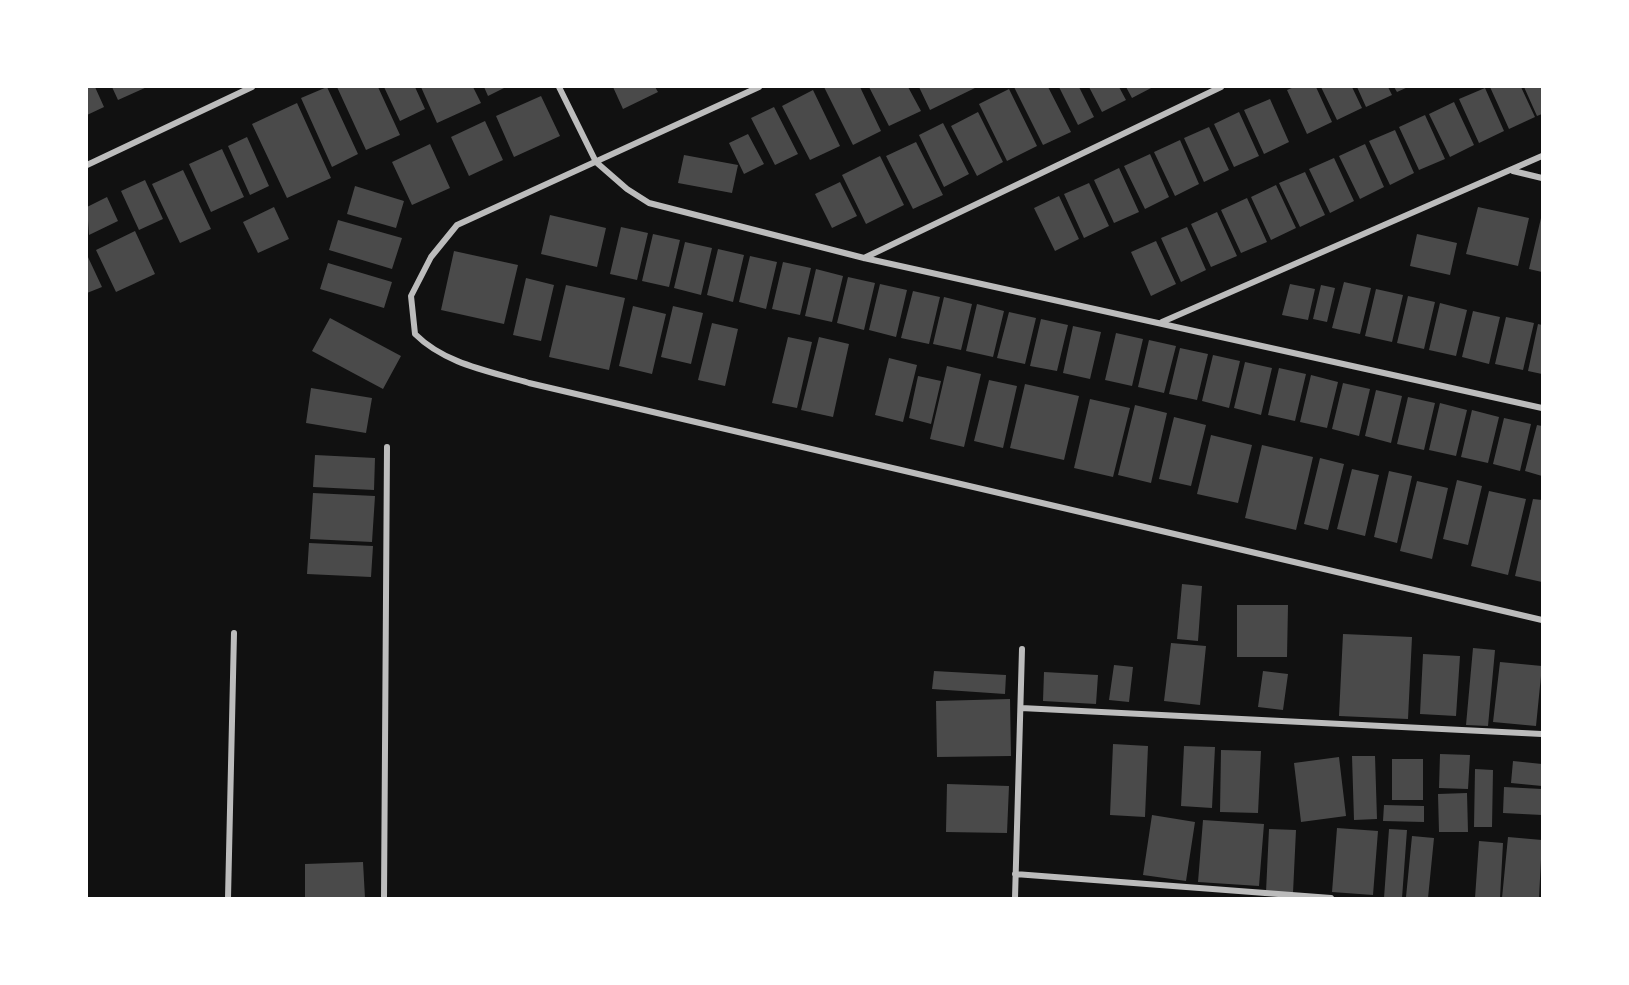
<!DOCTYPE html>
<html>
<head>
<meta charset="utf-8">
<style>
	body { margin:0 }
	#map { position:relative; width:1629px; height:985px; overflow:hidden; background:#111; font-family:"DM Sans",sans-serif }
	canvas { display:block }
	.frame { position:absolute; inset:0; border:88px solid #fff; pointer-events:none }
</style>
</head>
<body>
<div id="map">
<canvas width="1629" height="985"></canvas>
<div class="frame"></div>
</div>
<script>
const c = document.querySelector('canvas').getContext('2d');
c.lineJoin = 'round';
function fillPath(path, color) {
  c.fillStyle = color;
  c.fill(path, 'evenodd');
}
function trace(path, color, width, dash) {
  c.strokeStyle = color;
  c.lineWidth = width;
  c.lineCap = dash ? 'butt' : 'round';
  c.setLineDash(dash || []);
  c.stroke(path);
}
fillPath(new Path2D(`
	M87,87H95L104,107L87,115Z
	M112,87H147L118,100Z
	M327,87L358,154L332,167L301,98Z
	M337,87H378L400,135L366,150Z
	M384,87H415L425,109L400,121Z
	M421,87H473L481,103L437,123Z
	M484,87H506L488,96Z
	M613,87H655L658,92L623,109Z
	M824,87H860L881,131L853,145Z
	M869,87H908L921,111L889,126Z
	M919,87H977L930,110Z
	M1014,87H1048L1071,132L1043,145Z
	M1059,87H1079L1094,117L1078,125Z
	M1089,87H1119L1126,100L1102,112Z
	M1126,87H1153L1132,98Z
	M1294,87H1316L1332,122L1307,134L1287,90Z
	M1321,87H1352L1362,108L1337,120Z
	M1357,87H1388L1392,95L1366,107Z
	M1394,87H1408L1397,92Z
	M1490,87H1521L1535,117L1509,129Z
	M1524,87H1542V114L1537,116Z
	M1485,88L1504,131L1479,143L1459,99Z
	M1009,89L1037,146L1007,161L979,104Z
	M813,90L840,146L810,160L782,106Z
	M541,96L560,136L514,157L496,116Z
	M1270,99L1289,142L1264,154L1244,110Z
	M1454,102L1474,145L1450,157L1429,114Z
	M297,103L331,178L287,198L252,124Z
	M774,107L798,154L775,165L751,118Z
	M978,112L1003,162L977,176L951,126Z
	M1239,112L1259,156L1234,167L1214,124Z
	M1425,115L1445,159L1419,170L1399,127Z
	M485,121L503,160L469,176L451,137Z
	M943,123L969,174L944,187L919,135Z
	M1209,127L1229,170L1204,182L1184,138Z
	M1395,130L1414,173L1390,185L1369,141Z
	M748,134L764,164L744,174L729,143Z
	M247,137L269,186L250,195L228,146Z
	M1180,140L1199,184L1175,196L1154,152Z
	M916,142L943,195L913,209L886,156Z
	M430,144L450,188L412,205L392,162Z
	M1365,144L1384,187L1360,199L1339,156Z
	M222,149L244,197L211,212L189,164Z
	M1150,154L1169,197L1145,209L1124,166Z
	M684,155L738,165L732,193L678,183Z
	M880,156L904,205L866,224L842,175Z
	M1334,158L1354,201L1330,213L1309,169Z
	M1119,168L1139,212L1114,223L1094,180Z
	M183,170L211,229L180,243L152,184Z
	M1305,172L1325,215L1300,227L1279,183Z
	M145,180L163,219L139,230L121,191Z
	M840,182L857,216L832,228L815,194Z
	M1089,183L1109,226L1084,238L1064,194Z
	M1276,185L1296,228L1271,240L1251,197Z
	M355,186L404,201L396,228L347,214Z
	M1059,196L1079,239L1055,251L1034,208Z
	M107,197L118,221L89,235L87,207Z
	M1247,198L1267,242L1241,253L1221,210Z
	M274,207L289,239L258,253L243,222Z
	M1478,207L1529,218L1518,266L1466,254Z
	M1217,212L1237,256L1211,267L1191,224Z
	M550,215L606,228L597,267L541,254Z
	M1541,218H1542V272L1529,269Z
	M338,220L402,238L392,269L329,250Z
	M621,227L648,233L637,280L610,274Z
	M1187,227L1206,270L1181,282L1161,238Z
	M135,231L155,274L116,292L96,250Z
	M653,234L680,240L669,287L642,281Z
	M1417,234L1457,243L1450,275L1410,266Z
	M1156,241L1176,284L1151,296L1131,252Z
	M685,242L712,248L701,295L674,288Z
	M718,249L744,255L733,302L707,295Z
	M454,251L518,265L504,324L441,310Z
	M87,255L102,287L87,293Z
	M750,256L777,262L766,309L739,302Z
	M783,262L811,268L800,315L772,309Z
	M328,263L392,282L384,308L320,289Z
	M816,269L843,276L832,322L805,316Z
	M848,277L875,283L864,330L837,323Z
	M526,278L554,285L541,341L513,335Z
	M1344,282L1371,288L1360,334L1332,328Z
	M880,284L907,290L896,337L869,330Z
	M1290,284L1315,289L1308,320L1282,315Z
	M566,285L625,298L609,370L549,357Z
	M1321,285L1335,288L1327,322L1313,319Z
	M1376,289L1403,295L1392,342L1365,336Z
	M913,291L940,297L929,344L901,338Z
	M1408,296L1435,302L1424,349L1397,343Z
	M944,297L972,304L961,350L933,344Z
	M1440,303L1467,310L1456,356L1429,350Z
	M977,304L1004,311L993,357L966,351Z
	M633,306L666,314L652,374L619,366Z
	M673,306L703,313L691,364L661,357Z
	M1473,311L1500,317L1489,364L1462,357Z
	M1009,312L1036,318L1025,364L997,358Z
	M1506,317L1534,323L1523,370L1495,364Z
	M330,318L401,356L383,389L312,351Z
	M1041,319L1068,325L1057,371L1030,366Z
	M712,323L738,329L725,386L698,380Z
	M1538,324L1542,325V374L1528,371Z
	M1073,326L1101,332L1090,379L1063,373Z
	M1116,333L1143,339L1132,386L1105,380Z
	M788,337L812,342L797,408L772,403Z
	M819,337L849,344L833,417L801,410Z
	M1149,340L1176,346L1164,393L1138,387Z
	M1180,348L1208,354L1197,400L1169,394Z
	M1213,355L1240,361L1229,408L1202,401Z
	M889,358L917,365L903,422L875,415Z
	M1245,362L1272,368L1261,415L1234,408Z
	M947,366L981,374L964,447L930,439Z
	M1279,368L1306,374L1295,421L1268,415Z
	M1311,375L1338,382L1327,428L1300,422Z
	M918,376L941,381L931,424L909,418Z
	M989,380L1017,386L1003,448L974,441Z
	M1343,383L1370,389L1359,436L1332,429Z
	M1025,384L1079,396L1064,460L1010,448Z
	M311,388L372,398L366,433L306,423Z
	M1376,390L1402,396L1391,443L1365,436Z
	M1408,397L1435,403L1424,450L1397,444Z
	M1090,399L1130,408L1113,477L1074,468Z
	M1440,403L1467,410L1456,456L1429,450Z
	M1135,405L1167,413L1151,483L1118,475Z
	M1472,410L1499,417L1488,463L1461,457Z
	M1174,417L1206,425L1191,486L1159,479Z
	M1504,418L1531,424L1520,471L1493,464Z
	M1537,425L1542,426V476L1525,471Z
	M1211,435L1252,445L1238,503L1197,494Z
	M1262,445L1313,457L1296,530L1245,518Z
	M315,455L375,458L374,490L313,487Z
	M1320,458L1344,464L1328,530L1304,524Z
	M1352,469L1379,475L1365,536L1337,529Z
	M1389,471L1412,476L1397,543L1374,537Z
	M1457,480L1482,486L1468,545L1443,539Z
	M1417,481L1448,488L1432,559L1400,551Z
	M1489,491L1526,499L1508,575L1471,566Z
	M313,493L375,496L372,542L310,539Z
	M1533,499L1542,500V582L1515,576Z
	M309,543L373,546L371,577L307,574Z
	M1182,584L1202,586L1198,641L1177,639Z
	M1237,605H1288L1287,657H1237Z
	M1343,634L1412,637L1408,719L1339,716Z
	M1171,643L1206,646L1200,705L1164,701Z
	M1473,648L1495,650L1488,726L1466,725Z
	M1423,654L1460,656L1456,716L1420,714Z
	M1500,662L1542,666L1536,726L1493,722Z
	M1114,665L1133,667L1129,702L1109,700Z
	M934,671L1006,675L1005,694L932,689Z
	M1263,671L1288,674L1283,710L1258,707Z
	M1044,672L1098,675L1096,704L1043,701Z
	M1010,699L1011,756L937,757L936,701Z
	M1113,744L1148,746L1145,817L1110,815Z
	M1184,746L1215,747L1212,808L1181,806Z
	M1221,750L1261,751L1258,813L1220,812Z
	M1440,754L1470,755L1468,789L1439,788Z
	M1352,756H1375L1377,819L1354,820Z
	M1339,757L1346,816L1301,822L1294,763Z
	M1392,759H1423V800H1392Z
	M1513,761L1542,764V786L1511,783Z
	M1475,769L1493,770L1492,827H1474Z
	M947,784L1009,786L1007,833L946,832Z
	M1504,787L1542,789V815L1503,813Z
	M1467,793L1468,832H1439L1438,794Z
	M1384,805L1424,806V822L1383,821Z
	M1152,815L1195,822L1186,881L1143,875Z
	M1203,820L1264,824L1259,886L1198,882Z
	M1337,828L1378,831L1373,895L1332,892Z
	M1269,829L1296,830L1293,893L1266,892Z
	M1389,829L1407,830L1402,898H1384Z
	M1412,836L1434,838L1428,898L1406,897Z
	M1508,837L1542,840L1539,898H1502Z
	M1479,841L1503,843L1500,898H1475Z
	M363,862L365,898H305V864Z`), '#4a4a4a');
trace(new Path2D(`
	M559,87L596,162L627,189L649,203L864,258L1542,408
	M759,87L457,225L431,257L411,296L415,334C445,364 489,371 529,383L1542,620
	M87,165L252,87
	M1513,171L1542,178
	M864,258L1221,87
	M1162,322L1542,156
	M1021,708L1542,734
	M1015,874L1331,898
	M228,898L234,633
	M384,898L387,447
	M1015,898L1022,649`), '#bcbcbc', 6);
</script>
</body>
</html>
